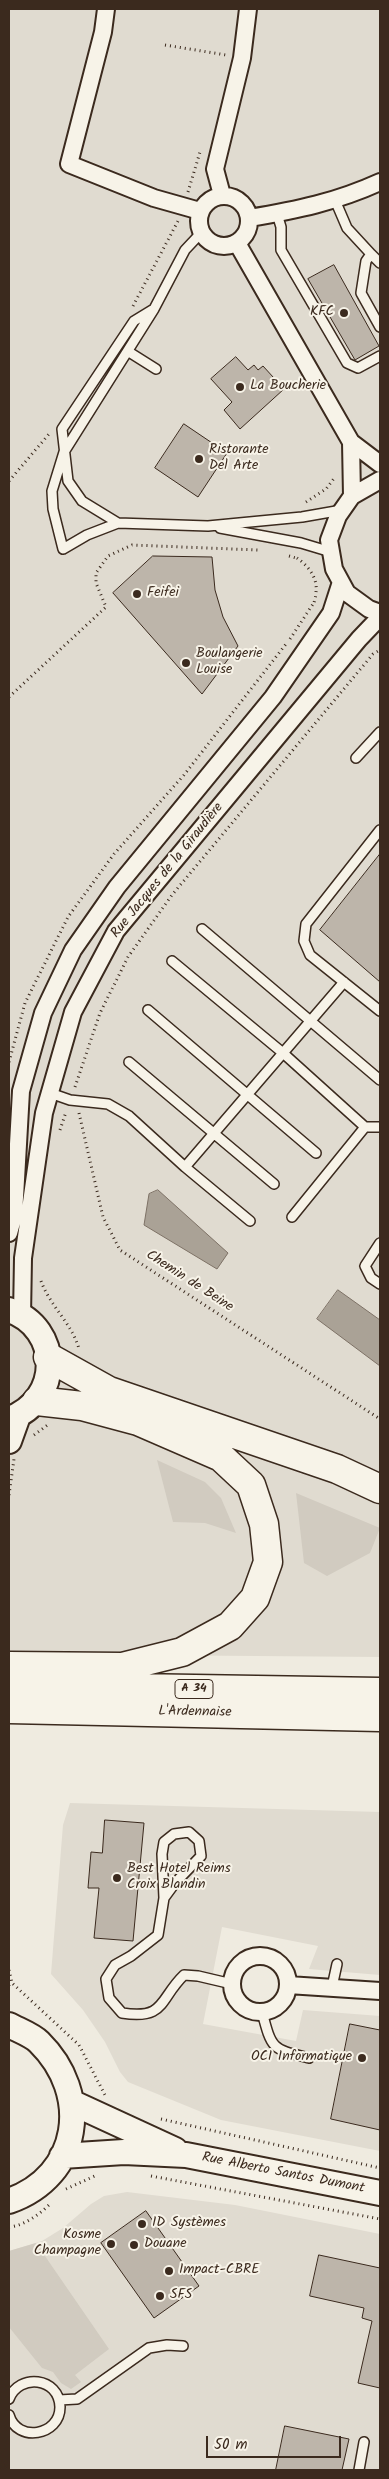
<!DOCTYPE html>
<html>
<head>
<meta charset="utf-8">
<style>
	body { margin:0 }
	#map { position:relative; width:389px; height:2479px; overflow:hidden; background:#efebe0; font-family:Kalam,sans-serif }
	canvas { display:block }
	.frame { position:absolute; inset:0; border:10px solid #3b2a1e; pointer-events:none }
	.scale { position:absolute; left:206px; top:2436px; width:135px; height:22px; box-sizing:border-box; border:2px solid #3b2a1e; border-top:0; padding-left:6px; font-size:15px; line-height:18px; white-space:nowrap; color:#3b2a1e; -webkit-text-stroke:4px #f7f3e8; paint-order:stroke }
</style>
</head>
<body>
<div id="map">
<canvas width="389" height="2479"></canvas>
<div class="frame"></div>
<div class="scale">50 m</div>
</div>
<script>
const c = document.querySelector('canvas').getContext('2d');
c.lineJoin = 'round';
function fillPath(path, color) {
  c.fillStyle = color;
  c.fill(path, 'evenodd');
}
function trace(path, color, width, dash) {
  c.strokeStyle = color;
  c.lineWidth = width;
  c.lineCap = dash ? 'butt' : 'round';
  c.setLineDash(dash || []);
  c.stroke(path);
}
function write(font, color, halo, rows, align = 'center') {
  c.font = font + ' Kalam,sans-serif';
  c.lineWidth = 4;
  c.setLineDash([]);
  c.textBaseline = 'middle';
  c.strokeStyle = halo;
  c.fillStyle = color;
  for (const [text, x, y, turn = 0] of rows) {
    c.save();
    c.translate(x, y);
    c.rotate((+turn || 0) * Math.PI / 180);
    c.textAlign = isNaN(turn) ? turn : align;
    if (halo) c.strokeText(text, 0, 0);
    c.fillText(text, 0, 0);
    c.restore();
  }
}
fillPath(new Path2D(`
	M9,9H380V1657L9,1654Z
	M70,1803L380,1812V1975L309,1969L318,1946L222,1927L203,2024L296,2041L303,2010L380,2016V2151L221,2120L128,2082L120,2072L105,2042L83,2010L51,1974L63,1825Z
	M127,2192L235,2205L380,2234V2470H9V2251L42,2241L63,2228L91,2204L104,2196Z`), '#e0dbd0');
fillPath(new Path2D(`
	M157,1460L205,1482L221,1498L236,1533L205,1523L173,1522Z
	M296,1493L380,1528L370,1553L327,1576L304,1563Z
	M36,2243L109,2349L75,2375L81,2382L71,2389L61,2383L53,2372L42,2368L9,2327V2251Z`), '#d1cbc0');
const water = new Path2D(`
	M158,1190L228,1253L217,1269L144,1225L149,1194Z
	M338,1290L380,1320V1366L317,1319Z`);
fillPath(water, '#aaa296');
trace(water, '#7e7266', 1);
const building = new Path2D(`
	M334,265L379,346L355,360L308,279Z
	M236,357L248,370L254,365L258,370L263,366L284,389L240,429L224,410L232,402L211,379Z
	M184,424L227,453L198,497L155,468Z
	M153,556L212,557L215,590L223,617L238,646L202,694L113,593Z
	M380,854V982L320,930Z
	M105,1820L144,1823L133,1941L94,1938L99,1888H88L91,1852L102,1853Z
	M350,2024L380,2030V2130L331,2119Z
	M146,2211L199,2286L154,2318L101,2243Z
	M319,2255L380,2268V2388L358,2383L372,2321L362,2318L364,2308L310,2296Z
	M285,2426L349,2439L342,2470H276Z`);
fillPath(building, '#bdb5aa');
trace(building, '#3b2a1e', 1);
const lane = new Path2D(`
	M335,200L347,228L371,254L366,261L361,293L380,327
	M277,214L281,227V250L347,363L358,368L380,356
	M201,233L185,250L154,309L64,452L52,491L53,509L63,549L87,535L118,523L208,526L302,517L342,510
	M371,254L380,263
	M129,352L156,369
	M118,523L82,501L68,481L62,429L134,321L152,310
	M220,528L301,543L331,552
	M356,758L380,732
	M380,830L306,924L304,941L310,955L380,1011
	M202,929L380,1080
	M172,961L283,1053L365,1127H380
	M148,1010L316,1153
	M129,1062L274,1184
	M50,1093L70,1100L108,1104L129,1116L185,1167L344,982
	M185,1167L250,1221
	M292,1217L365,1127
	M380,1243L365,1266L371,1278L380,1284
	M164,1898L175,1883L201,1856L199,1841L189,1832L174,1834L164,1842L162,1854L164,1898L158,1935L131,1956L115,1965L106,1979L109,1998L122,2013C166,2020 159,1999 184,1975L198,1976L232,1984
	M332,1987L337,1964
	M262,2012C272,2050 272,2049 309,2058
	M9,2399C19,2373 59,2377 60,2407C60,2436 17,2443 9,2415
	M59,2400L77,2399L149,2348L167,2345L183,2346
	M359,2470L364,2442`);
const street = new Path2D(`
	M106,9L103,32L69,164L154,198L200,211
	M222,195L215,169L242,58L248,9
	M199 221a25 25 0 1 1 50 0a25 25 0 1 1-50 0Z
	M249,218C297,210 336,202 380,182
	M237,243L351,442L380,464
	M351,442L352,496
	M380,480L352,496L338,516L329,540L334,569L347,593L369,609L380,613
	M9,1233L14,1215L21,1091L43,1013L73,950L117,887L273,697L331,613L341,582
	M22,1316L23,1258L44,1113L73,1012L116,931L359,639L380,617
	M232 1984a28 28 0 1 1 56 0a28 28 0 1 1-56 0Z
	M288,1985L380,1991`);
const secondary = new Path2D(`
	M9,1310C62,1328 62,1400 9,1419
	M9,1441L18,1416
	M9,2025C18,2030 32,2035 39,2042C92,2094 81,2176 9,2201
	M73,2103L175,2150
	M62,2156L124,2152L186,2155L380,2193`);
const highway = new Path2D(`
	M48,1357L109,1391L337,1469L380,1489
	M9,1666L122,1667L182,1652L230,1626L255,1598L268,1562L264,1524L251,1485L221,1457L138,1421L82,1406L37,1401
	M9,1686L380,1692
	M9,1709L380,1717`);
trace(lane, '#3b2a1e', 12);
trace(street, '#3b2a1e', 20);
trace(secondary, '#3b2a1e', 28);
trace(highway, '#3b2a1e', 31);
trace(new Path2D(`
	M165,45L226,55
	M188,192L200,152
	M133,306L178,221
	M9,481L49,434
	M306,502L326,489L335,477
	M289,556L296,558
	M297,558C307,565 318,577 316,592C316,597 314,601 314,604
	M290,639L313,604
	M9,697L106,607L96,583V573L108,556L132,545L258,550
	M9,1062L25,1003L68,917L114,854L184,775L286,644
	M75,1087L100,1013L128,957L172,895L373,654L380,650
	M79,1113L103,1217L120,1250L380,1419
	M60,1130L66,1112
	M41,1281C50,1306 73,1325 79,1349
	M34,1435L49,1424
	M9,1495L14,1459
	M9,1970L12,1983
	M9,1985L12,1983L79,2045L105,2095
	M161,2119L380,2168
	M151,2176L380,2219
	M66,2189L97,2175
	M9,2227C24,2226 40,2214 51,2203`), '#3b2a1e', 3, [1, 4]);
trace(lane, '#f7f3e8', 9);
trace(street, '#f7f3e8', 16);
trace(secondary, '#f7f3e8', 24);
trace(highway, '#f7f3e8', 28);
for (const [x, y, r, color] of [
	[344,313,5,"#3b2a1e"],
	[240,387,5,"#3b2a1e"],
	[199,459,5,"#3b2a1e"],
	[137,594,5,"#3b2a1e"],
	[186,663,5,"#3b2a1e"],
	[117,1878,5,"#3b2a1e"],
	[362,2058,5,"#3b2a1e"],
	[142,2224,5,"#3b2a1e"],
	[111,2244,5,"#3b2a1e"],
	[134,2245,5,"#3b2a1e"],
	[169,2271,5,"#3b2a1e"],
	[160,2296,5,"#3b2a1e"]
]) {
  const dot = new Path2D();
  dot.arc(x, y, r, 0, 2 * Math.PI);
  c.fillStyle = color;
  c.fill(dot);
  trace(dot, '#f7f3e8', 2);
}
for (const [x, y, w] of [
	[194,1689,38]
]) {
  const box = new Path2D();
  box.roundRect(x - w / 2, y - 9.5, w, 19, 4);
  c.fillStyle = '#f7f3e8';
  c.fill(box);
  trace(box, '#3b2a1e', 1);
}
write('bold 12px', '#3b2a1e', null, [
	["A 34",194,1689]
]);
write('14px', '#3b2a1e', '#f7f3e8', [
	["KFC",334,313,"right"],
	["La Boucherie",250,387],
	["Ristorante",209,451],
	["Del Arte",209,467],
	["Feifei",147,594],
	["Boulangerie",196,655],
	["Louise",196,671],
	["Best Hotel Reims",127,1870],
	["Croix Blandin",127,1886],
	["OCI Informatique",352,2058,"right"],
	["ID Systèmes",152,2224],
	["Kosme",101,2236,"right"],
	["Champagne",101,2252,"right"],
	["Douane",144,2245],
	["Impact-CBRE",179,2271],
	["SFS",170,2296]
], 'left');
write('14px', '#3b2a1e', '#f7f3e8', [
	["Rue Jacques de la Giraudière",168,871,-51],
	["Chemin de Beine",189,1282,33],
	["L'Ardennaise",195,1713,1],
	["Rue Alberto Santos Dumont",283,2174,11]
]);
</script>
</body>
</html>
